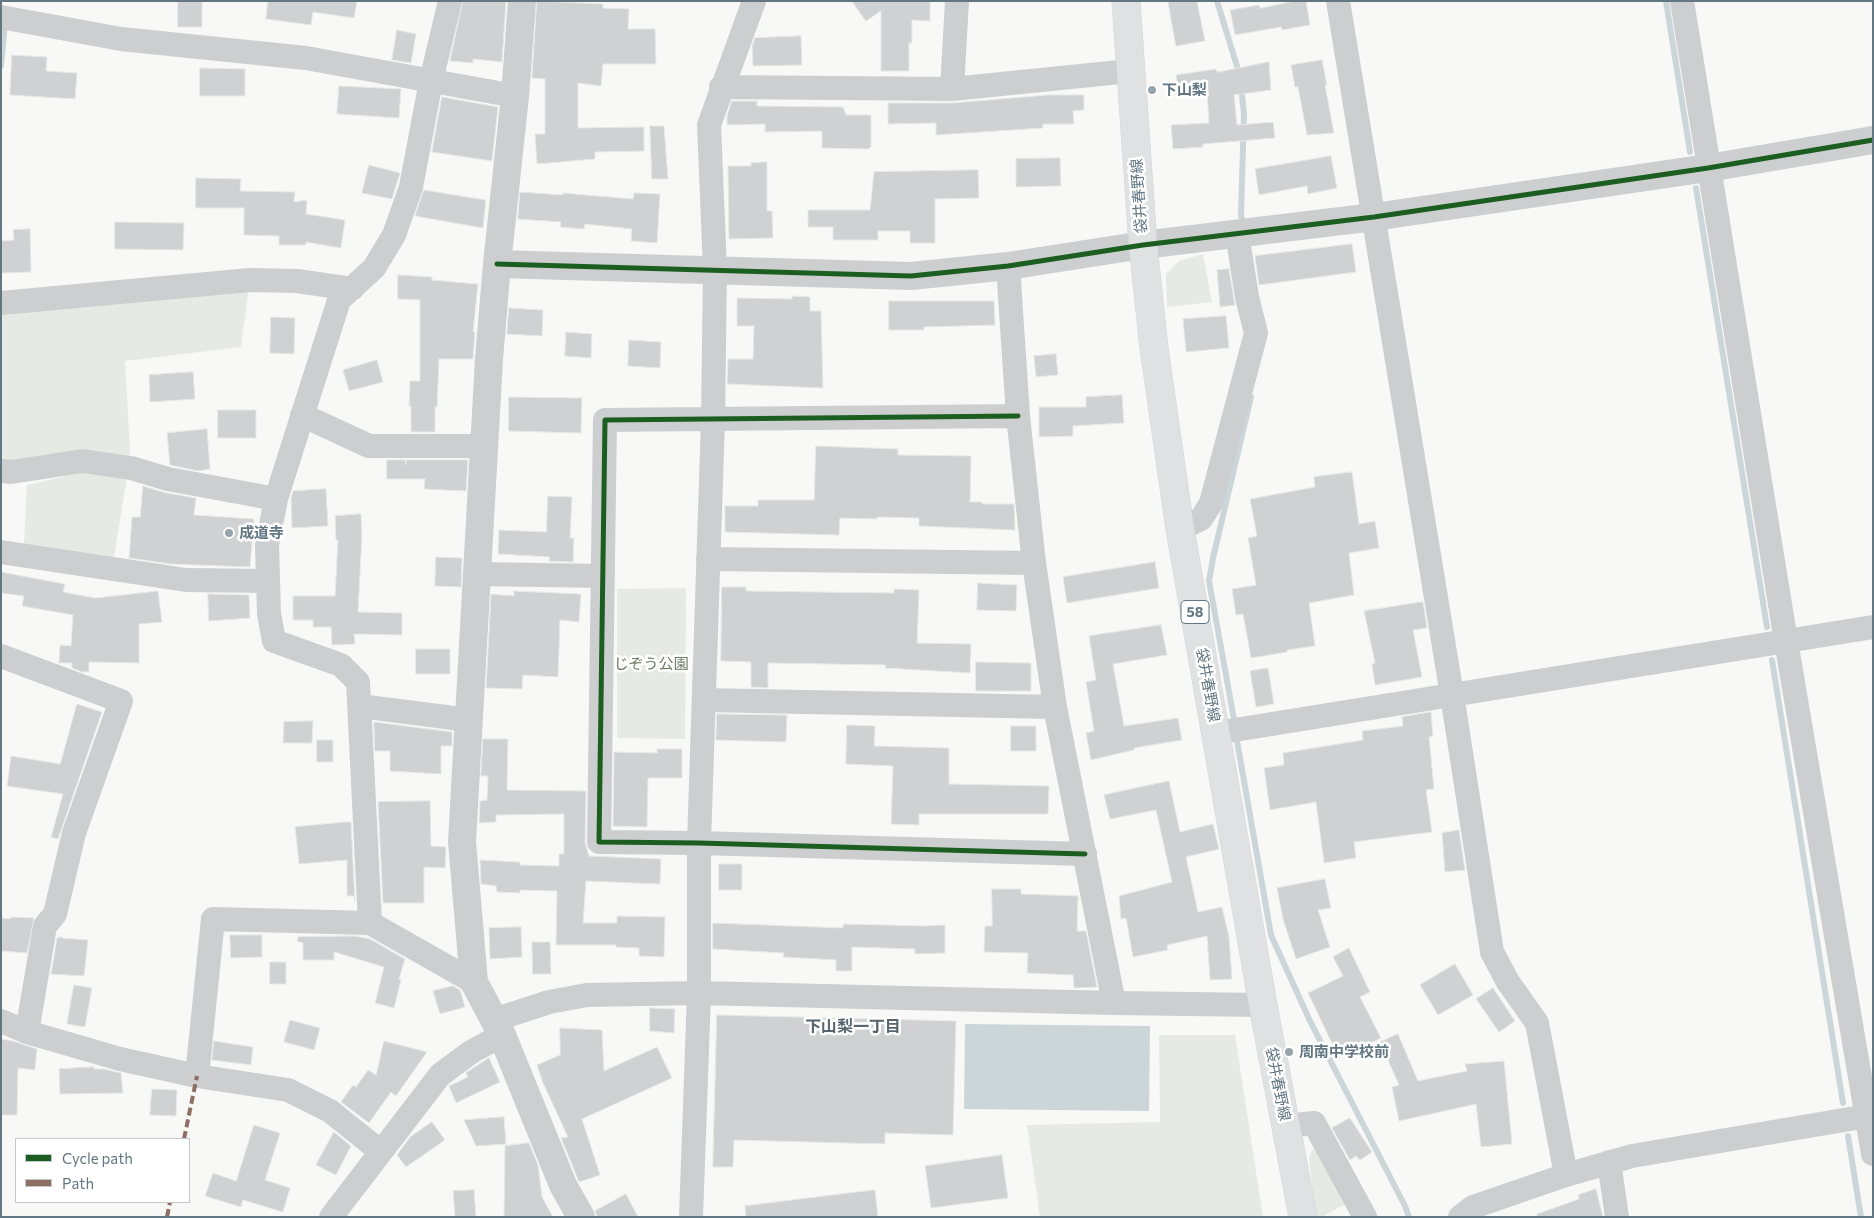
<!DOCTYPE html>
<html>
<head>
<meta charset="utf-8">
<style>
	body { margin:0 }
	#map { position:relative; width:1874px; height:1218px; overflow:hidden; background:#f8f8f7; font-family:Commissioner,sans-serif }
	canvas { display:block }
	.frame { position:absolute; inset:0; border:2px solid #637782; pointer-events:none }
	.legend { position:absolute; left:15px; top:1138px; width:175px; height:65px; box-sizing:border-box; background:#fff; border:1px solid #c1c9cd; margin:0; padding:6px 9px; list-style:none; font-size:15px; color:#637782 }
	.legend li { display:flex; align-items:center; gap:10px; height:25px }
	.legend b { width:25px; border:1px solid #c1c9cd }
</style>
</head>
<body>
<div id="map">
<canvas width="1874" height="1218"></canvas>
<div class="frame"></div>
<ul class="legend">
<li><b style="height:6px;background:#1b5e20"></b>Cycle path</li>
<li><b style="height:6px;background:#8d6e63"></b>Path</li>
</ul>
</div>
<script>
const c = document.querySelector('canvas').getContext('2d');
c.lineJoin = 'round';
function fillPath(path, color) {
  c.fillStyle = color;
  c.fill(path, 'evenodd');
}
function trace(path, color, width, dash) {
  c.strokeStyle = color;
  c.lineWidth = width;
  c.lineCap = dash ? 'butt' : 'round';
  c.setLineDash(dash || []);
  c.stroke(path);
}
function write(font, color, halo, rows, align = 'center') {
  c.font = font + ' Commissioner,"Noto Sans JP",sans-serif';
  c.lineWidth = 5;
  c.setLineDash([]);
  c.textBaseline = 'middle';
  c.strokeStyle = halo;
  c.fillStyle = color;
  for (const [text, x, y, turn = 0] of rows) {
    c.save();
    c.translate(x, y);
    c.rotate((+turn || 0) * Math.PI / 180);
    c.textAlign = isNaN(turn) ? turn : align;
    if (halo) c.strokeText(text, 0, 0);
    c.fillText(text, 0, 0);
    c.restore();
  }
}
fillPath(new Path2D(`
	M1203,254L1212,302L1167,307L1166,274L1179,261Z
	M250,280L241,347L125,361L131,468L1,466V303Z
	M84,472L127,477L113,563L24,545L27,485Z
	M686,588L685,739L617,738V589Z
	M1159,1035H1235L1263,1217H1040L1027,1125L1160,1122Z
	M1316,1143L1349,1202L1322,1217H1315L1309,1157Z`), '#e7eae4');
fillPath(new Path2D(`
	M965,1024L1150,1026L1149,1111L964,1109Z`), '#ccd6d8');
trace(new Path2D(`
	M1217,1L1240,76
	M1666,1L1690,152
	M1,66L5,22
	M1241,86L1244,114L1241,214L1243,226
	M1696,188L1767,627
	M1772,660L1843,1103
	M1235,725L1209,581L1213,558L1251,397
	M1236,735L1271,935L1310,1021L1405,1206L1409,1217
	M1848,1136L1861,1217`), '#ccd6d8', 6);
const building = new Path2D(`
	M178,1H202V27H178Z
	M268,1H357L354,18L313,12L311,25L266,19Z
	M463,1H506L502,62L473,59V63L450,61Z
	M537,1L603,4V8L629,9L628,29H655L656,64H603L601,86L578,83V128L644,127V151L595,152V159L537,164L535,134H545V79L532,78Z
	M852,1H930V21L912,20V43H909V71H881V11L866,21Z
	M1168,1H1197L1205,41L1176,46Z
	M1295,1H1306L1310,25L1282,30L1281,27L1235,35L1230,10L1259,5L1260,8Z
	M397,30L416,34L411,63L392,60Z
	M801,36L802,65L753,66L752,46L755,38Z
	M12,55L47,57L46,71L77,73L75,99L10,95Z
	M1322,60L1327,85H1325L1334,133L1307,135L1298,87H1295L1291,65Z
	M1269,62L1271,90L1234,95L1237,125L1273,122L1275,138L1203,144V147L1173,149L1171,125L1209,123L1207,89L1179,94L1176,75L1216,69L1217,72Z
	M200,68L245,69V96H200Z
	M339,86L401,89L399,118L337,114Z
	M1048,95H1084V110L1073,111L1074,124H1043V128L936,135V123L888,124V103H952Z
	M442,97L498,107L492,161L432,152Z
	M732,101H757V106L843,107L846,115H871V147L868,149L822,148V131L765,132V124L727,125V116Z
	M650,126H664L668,179H652Z
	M1331,156L1337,188L1308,194L1307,186L1259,195L1255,169Z
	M1060,158L1061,186L1016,187V159Z
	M767,162V211H772L773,238L729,239L728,166H751V163Z
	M369,165L400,173L392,199L362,193Z
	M978,170L979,198L935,199V243H910V231H878V240H833V227H808V210H870L874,172Z
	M196,178L241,179L240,191L295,192L294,202L307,200L306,214L345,220L341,248L306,242V245H279V236L244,235V208H196Z
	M424,190L486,200L483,228L415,216Z
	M520,192L563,195V193L633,199L634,193L660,194L657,243L631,241L632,229L585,224L584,229L560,227L561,222L518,219Z
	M115,222L184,223L183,250L115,249Z
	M30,229L31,272L1,273V241L14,240L13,230Z
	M1352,244L1356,272L1259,285L1255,256Z
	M1229,269L1235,305L1220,307L1217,270Z
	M398,275L432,277V280L478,284L473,332H475L473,359H439L437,407H435V432H411V406H409L410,381H420V300L398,299Z
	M792,296L810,297V311H821L823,388L727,384L728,359H753L754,326H737V298L792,299Z
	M889,301H994L995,325L924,327V330H889Z
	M509,308L543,310L542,336L507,334Z
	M1226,316L1229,348L1186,352L1183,319Z
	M271,317L295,318L294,354L270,353Z
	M566,332L592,334L591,358L565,356Z
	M629,340L661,342L660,368L628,366Z
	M1056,354L1058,375L1036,377L1034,356Z
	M377,360L383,382L349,391L343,370Z
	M193,372L195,399L150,402L149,375Z
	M1122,395L1124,423L1073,426V436L1039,437V407H1086V397Z
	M509,397L582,398L581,433L509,431Z
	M218,410H256V438H218Z
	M207,429L210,469L198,471L170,465L167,433Z
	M816,446L898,449V455L971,456L970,502H982V504H1014L1015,530L919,526V518L877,517V519L840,518L839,535L725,532V506H758V500H814Z
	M387,460H405L406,465V460H468L466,491L424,489L425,479H387Z
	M1352,472L1359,524L1375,521L1379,548L1349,553L1354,595L1309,603L1315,646L1287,650V652L1251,658L1243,614L1236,615L1232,589L1256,585L1248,538L1257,536L1250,499L1315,487L1314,477Z
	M143,486L166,493L196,498L194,515L254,519L250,567L170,564L129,558L132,517H140Z
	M326,489L328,526L292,528L291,498L293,491Z
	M548,496L572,497L570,538H574L573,562L549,561L550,557L498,554L499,530L546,532Z
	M361,514L362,536L358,612L402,613V635L354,634L355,644L332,645L331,627H313V620H293V596H335L338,540H336L335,516Z
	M436,557L462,558L461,587L435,586Z
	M1155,562L1159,588L1067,603L1063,577Z
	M1,572L65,584L63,592L95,598L158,591L162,622L139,624V663L89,662V672H82L72,668V663H59L60,645L71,646L73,615L22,606L24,596L1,593Z
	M978,583L1017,585L1016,611L977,610Z
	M722,587H746V591L894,593V589L919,590L917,643L971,644L970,673L885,668L886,665L768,663V688L751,687V662L721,661Z
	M514,591L581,594L579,622L560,620L558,677L523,675L522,689L486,688L491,594L514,596Z
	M208,594L249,595L250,618L209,621Z
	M1423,602L1427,628L1413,630L1422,677L1375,685L1372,664L1375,663L1364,611Z
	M1161,625L1167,655L1113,664L1124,726L1178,718L1182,740L1134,748V750L1091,760L1086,733L1094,731L1086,682L1096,680L1089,636Z
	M416,649H450V674H416Z
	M976,662L1031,663V691H976Z
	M1268,668L1274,704L1256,707L1250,671Z
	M77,704L102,712L58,839L51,837L63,794L7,786L11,756L60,764Z
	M1431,712L1433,736L1429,737L1434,789L1426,790L1432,832L1354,842L1356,858L1324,863L1316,802L1270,810L1264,768L1284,765L1283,753L1363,740L1362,731L1403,726L1402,717Z
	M717,714L787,715L786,742L716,740Z
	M313,721L312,743H283L284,722Z
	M374,722L452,732V746H441V774L390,771V751H375Z
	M847,725L875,726L874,746L949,748V784L1049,786L1048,814H919V825L891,824L893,766L846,764Z
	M1011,726H1036V751H1011Z
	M483,739H508L507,790L586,791L585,842L589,856L661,859L660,884L586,881L583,923H617V916L665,917L664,957L639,956V948L616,947V945H556L557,891L520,890V893L497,892L496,886L481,884L480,860L520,862V865L559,866V854H564V814L496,815V822L479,823L480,801L487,800L488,776H481Z
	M317,740H333V762H317Z
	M657,749H682V778H648L647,827L613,826L614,752L657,753Z
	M1169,781L1180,832L1213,824L1219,849L1186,857L1198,912L1222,907L1229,937L1232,979L1210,980L1207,936L1167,945L1168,950L1133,957L1126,918L1121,919L1119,896L1172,882L1156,810L1110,819L1104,795Z
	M430,801L431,846L446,847L445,868L424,867V903H383L378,802Z
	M345,822H351L355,902L354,896H347V860L299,864L295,827Z
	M1459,830L1465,870L1445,872L1442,833Z
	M719,864H742V890H719Z
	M1325,879L1331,908L1318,910L1330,947L1296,959L1283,919L1277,888Z
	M992,889H1021V894L1078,896L1077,931H1086L1097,987L1074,988L1073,975L1027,973L1028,953L984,952L985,926H992Z
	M11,917L34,918L27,953L1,951V918L11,919Z
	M713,923L843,928V924L925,926L945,925V953L915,954V949L852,947V971H836V960L783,957L784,953L713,949Z
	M521,927L522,957L490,959L489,928Z
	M230,935H262V957L231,958Z
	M355,936L370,939L405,959L399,979L401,980L394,1008L375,1003L384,967L334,952V960H303V943L297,941L298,937Z
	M62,937V938L88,940L84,976L51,974L57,938Z
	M532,942H550L551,974H533Z
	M1349,948L1370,992L1360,997L1381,1038L1339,1058L1308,993L1343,976L1333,957Z
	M270,962H286V984H270Z
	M1455,964L1473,995L1438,1015L1420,985Z
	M74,985L92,988L85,1027L67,1024Z
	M453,986L460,990L465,1007L440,1014L433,991Z
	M1493,988L1515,1021L1499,1032L1476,999Z
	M650,1008L675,1009L674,1033L650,1031Z
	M717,1015L956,1021L953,1135L885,1133V1144L734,1140L733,1167H713Z
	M290,1020L320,1028L314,1050L284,1042Z
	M560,1028L602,1030L604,1071L657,1047L672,1078L582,1119L600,1175L579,1182L561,1138L568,1137L543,1083L537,1065L560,1055Z
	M1398,1034L1418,1081L1467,1071L1465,1064L1504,1061L1512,1144L1481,1147L1476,1104L1399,1121L1392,1087L1399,1085L1380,1042Z
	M1,1039L13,1041L37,1049L35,1070L18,1068L17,1115H1Z
	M214,1041L253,1047L251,1065L212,1060Z
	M384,1041L427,1052L396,1096L391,1092L369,1123L341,1102L353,1085L356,1087L368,1070L376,1075Z
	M489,1058L500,1082L456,1103L449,1086L468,1077L466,1073Z
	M94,1067V1069H104L121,1073L123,1093L60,1094L59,1069Z
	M152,1089L177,1090L176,1116L150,1115Z
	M504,1117L506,1144L476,1146L464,1120Z
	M1350,1118L1372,1152L1360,1160L1356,1156L1350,1160L1332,1128Z
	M432,1122L445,1140L406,1167L397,1155L410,1137Z
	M254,1125L280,1133L265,1180L290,1188L283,1212L243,1200L241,1207L205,1196L213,1173L236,1181Z
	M334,1132L351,1146L336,1175L316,1165Z
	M529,1143L538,1165L542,1197L553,1217H504L505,1146Z
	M1002,1155L1008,1198L931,1208L925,1166Z
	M1596,1189L1603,1217H1537V1214L1579,1199L1578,1195Z
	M474,1190L476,1217H455L453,1191Z
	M875,1190L878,1217H746L745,1206Z
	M626,1194L638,1217H597L595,1211Z`);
fillPath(building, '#cfd1d2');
trace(building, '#e8e8e6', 1);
const primary = new Path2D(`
	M1126,1L1143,245L1154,348L1180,529L1263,1005L1303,1217`);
trace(primary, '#d5d6d7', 29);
trace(new Path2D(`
	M1338,1L1452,695L1492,952L1508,982L1537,1023L1566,1175
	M1682,1L1786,641L1873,1154
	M1,17L121,39L306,58L515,96
	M721,87L952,89L1130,71
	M952,89L957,1
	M1008,266L1018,416L1034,563L1055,707L1114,1003
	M1,303L250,280L297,281L352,289
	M302,415L369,446H484
	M1018,416L605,420L599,842L699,843L1085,854
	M1,471L11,472L83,461L131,468L168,479L276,499
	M1180,529L1201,519L1211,503L1256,333L1247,297L1237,233
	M1,552L186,580L268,581
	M708,559L1034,563
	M477,574L603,576
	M1,656L121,701L74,833L55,914L45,926L27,1032
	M704,700L1055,707
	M360,706L469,720
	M1216,733L1873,627
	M370,923L358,682L341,665L274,641L269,614L267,545L276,499L339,300L374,268L394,235L411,187L431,81L450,1
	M494,1020L549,1002L587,995L699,993L1114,1003L1263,1005
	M1,1021L27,1032L120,1059L197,1076L288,1090L330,1111L380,1151
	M197,1076L213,919L370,923L474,982
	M1286,1126L1314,1123L1365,1217
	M1609,1162L1617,1217
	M331,1217L440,1075L471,1052L502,1035
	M691,1217L699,993V843L713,420L715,270L709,125L754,1
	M1460,1217L1473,1207L1566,1175L1632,1156L1873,1115`), '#cdcecf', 24);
trace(new Path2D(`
	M522,1L515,96L497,264L489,359L462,842L474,982L502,1035L563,1185L581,1217
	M497,264L911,276L1008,266L1143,245L1374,217L1708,168L1873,140`), '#cdcecf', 28);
trace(primary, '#e0e1e2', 28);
trace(new Path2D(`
	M184,1139L197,1076
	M167,1217L170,1202`), '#8d6e63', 4, [8, 4]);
trace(new Path2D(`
	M497,264L911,276L1008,266L1143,245L1374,217L1708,168L1873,140
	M1018,416L605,420L599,842L699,843L1085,854`), '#1b5e20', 5);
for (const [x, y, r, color] of [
	[1152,90,5,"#97a4ab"],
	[229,533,5,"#97a4ab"],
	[1289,1052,5,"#97a4ab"]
]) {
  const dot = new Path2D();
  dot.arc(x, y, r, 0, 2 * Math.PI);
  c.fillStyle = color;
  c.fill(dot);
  trace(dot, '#fff', 2);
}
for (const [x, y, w] of [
	[1195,612,28]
]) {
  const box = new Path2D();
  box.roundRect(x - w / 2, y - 11.5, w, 23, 4);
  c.fillStyle = '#fff';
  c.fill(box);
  trace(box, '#637782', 1);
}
write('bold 14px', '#637782', null, [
	["58",1195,612]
]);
write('bold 15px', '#637782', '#fff', [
	["下山梨",1162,90],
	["成道寺",239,533],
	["周南中学校前",1299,1052]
], 'left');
write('15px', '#637782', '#fff', [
	["袋井春野線",1139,196,-94],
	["袋井春野線",1208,685,80],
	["袋井春野線",1278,1084,79]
]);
write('15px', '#687a62', '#fff', [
	["じぞう公園",651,664]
]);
write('bold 16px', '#55646d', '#fff', [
	["下山梨一丁目",853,1027]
]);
</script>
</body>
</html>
